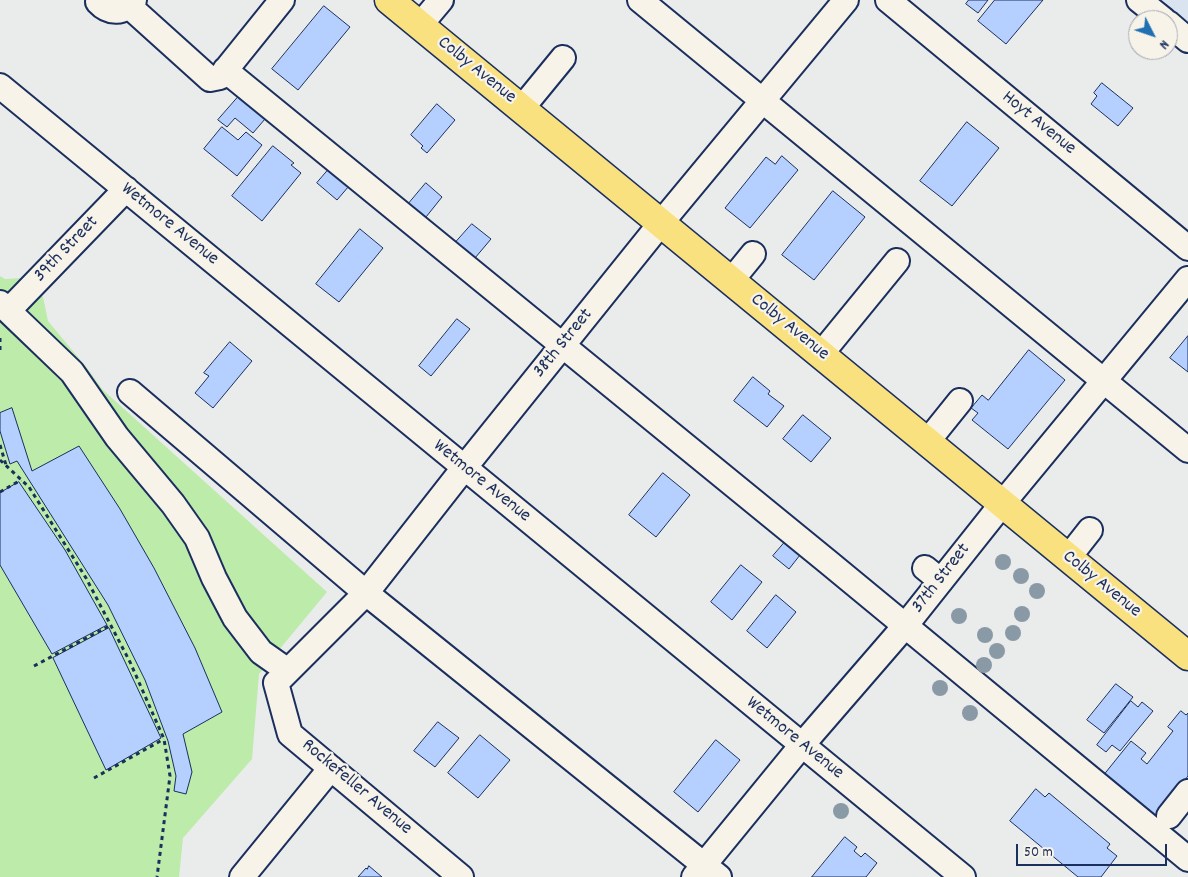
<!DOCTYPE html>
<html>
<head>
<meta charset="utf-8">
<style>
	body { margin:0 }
	#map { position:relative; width:1188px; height:877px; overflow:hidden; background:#eaecec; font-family:Dekko,sans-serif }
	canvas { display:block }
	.north { position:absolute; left:1128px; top:10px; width:50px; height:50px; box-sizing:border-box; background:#f7f3e8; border:1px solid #9fa5b1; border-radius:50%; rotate:131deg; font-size:14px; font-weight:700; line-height:20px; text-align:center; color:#1b2f5e }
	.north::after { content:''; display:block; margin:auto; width:18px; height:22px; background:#1f6fb2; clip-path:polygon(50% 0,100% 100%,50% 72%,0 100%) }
	.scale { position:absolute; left:1016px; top:844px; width:151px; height:22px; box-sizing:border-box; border:2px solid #1b2f5e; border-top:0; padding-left:6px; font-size:15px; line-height:18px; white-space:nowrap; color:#1b2f5e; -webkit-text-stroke:4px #f7f3e8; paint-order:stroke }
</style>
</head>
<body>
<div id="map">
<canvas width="1188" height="877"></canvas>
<div class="north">N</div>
<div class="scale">50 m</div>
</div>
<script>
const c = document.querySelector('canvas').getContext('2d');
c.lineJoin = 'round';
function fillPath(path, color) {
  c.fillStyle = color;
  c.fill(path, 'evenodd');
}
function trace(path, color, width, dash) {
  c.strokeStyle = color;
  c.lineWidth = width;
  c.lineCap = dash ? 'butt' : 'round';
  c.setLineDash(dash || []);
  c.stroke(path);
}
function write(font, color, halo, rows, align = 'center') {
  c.font = font + ' Dekko,sans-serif';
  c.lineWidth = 4.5;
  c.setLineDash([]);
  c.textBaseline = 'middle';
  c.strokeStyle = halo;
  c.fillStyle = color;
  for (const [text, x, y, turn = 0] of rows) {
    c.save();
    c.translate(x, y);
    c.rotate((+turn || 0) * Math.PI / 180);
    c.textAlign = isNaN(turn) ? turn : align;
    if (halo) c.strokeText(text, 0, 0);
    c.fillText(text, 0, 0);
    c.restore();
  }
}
fillPath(new Path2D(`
	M1133,0H1188V45Z`), '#dae4f1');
fillPath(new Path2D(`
	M0,276L5,279L23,278L43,297L48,321L87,368L103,390L327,592L259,674L252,759L183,838L179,877H0Z`), '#bcebaa');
const building = new Path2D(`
	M969,0H988L978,13L966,4Z
	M995,0H1043L1006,44L978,21Z
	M324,6L350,27L298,90L272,69Z
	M1102,83L1133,108L1118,126L1091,104L1097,96L1094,93Z
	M239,96L265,119L253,133L235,118L227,127L218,120Z
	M437,104L455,120L427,153L421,148L423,146L411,135Z
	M967,122L999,148L952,206L920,181Z
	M222,127L238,140L246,132L262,145L237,176L204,149Z
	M273,146L294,163L291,165L301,173L262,221L232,196Z
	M782,156L798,170L750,228L725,208L766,157L775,164Z
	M329,169L349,186L337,200L317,183Z
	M426,183L442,197L422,222L405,208Z
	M833,191L865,217L814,280L782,255Z
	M472,224L491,239L475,258L456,242Z
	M360,229L383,248L339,302L316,284Z
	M457,319L470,329L431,376L419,366Z
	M1188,336V372L1170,358Z
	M230,342L252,361L213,408L195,393L209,376L204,373Z
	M1029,350L1065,380L1008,449L972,420L978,413L971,408L982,395L988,400Z
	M753,377L770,391L768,394L784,406L767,427L734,401Z
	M12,408L32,471L79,446L120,509L154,568L195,648L222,712L183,734L192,772L186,794L174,791L176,776L168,741L145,680L108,605L17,461L10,464L0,431V413Z
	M803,415L831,438L811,462L783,439Z
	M663,473L690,495L656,537L629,515Z
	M19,482L65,550L107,625L52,654L0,565V493Z
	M785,542L800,555L789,569L773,556Z
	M741,565L762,582L732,620L711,602Z
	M776,595L796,612L767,648L747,631Z
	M109,628L161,738L106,770L53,658Z
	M1116,684L1133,697L1104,733L1087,720Z
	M1131,701L1138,707L1142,702L1153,711L1120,751L1112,745L1106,752L1097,745Z
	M1181,711L1186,715L1188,713V776L1154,819L1102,777L1131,741L1146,753L1141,759L1147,764L1173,731L1168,727Z
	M438,722L459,738L435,767L414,751Z
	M480,735L510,760L478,798L448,773Z
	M716,740L740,760L698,812L674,792Z
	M1036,789L1045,797L1049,793L1110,844L1107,848L1117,856L1101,877H1078L1010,821Z
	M845,837L857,847L854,851L861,857L865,853L877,863L866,877H812Z
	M369,866L382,877H358L366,868L367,869Z`);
fillPath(building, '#b5d0fe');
trace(building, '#1b2f5e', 1);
const minor = new Path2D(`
	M640,0L1188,450
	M888,0L1188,248
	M1139,0L1164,20
	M98,2C109,14 124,14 134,0
	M129,6L210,79L220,77L282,0
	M1168,23L1188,40
	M420,25L441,0
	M225,70L828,562L1188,859
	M0,86L963,877
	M522,108L563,58
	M731,281L753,254
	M0,303L72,372L117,437L173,504L197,538L214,578L235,618L261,652L288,671
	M9,310L126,189
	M821,354L897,261
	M130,392L366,593L719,877
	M927,442L960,401
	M1068,558L1090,530
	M925,568L941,581
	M1169,816L1188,792
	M242,877L331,768
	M461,877L290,734L276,683L366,593L464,468L661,223L846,0
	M694,877L802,745L905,626L1002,504L1188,279`);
const major = new Path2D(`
	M389,0L1188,656`);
trace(minor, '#1b2f5e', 28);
trace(major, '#1b2f5e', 31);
trace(new Path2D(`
	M0,338V350
	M0,445L6,465
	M0,460L29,487L86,578L130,662L164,739L170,776L157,877
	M0,492L21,480
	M34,666L111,625
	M94,778L164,739`), '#1b2f5e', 3, [4, 4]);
trace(minor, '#f7f3e8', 24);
trace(major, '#fae180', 28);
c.fillStyle = '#8a99a6';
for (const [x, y] of [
	[1003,562],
	[1021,576],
	[1037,591],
	[1022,614],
	[959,616],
	[1013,633],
	[985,635],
	[997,651],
	[984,665],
	[940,688],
	[970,713],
	[841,811]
]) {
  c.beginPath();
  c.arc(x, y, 8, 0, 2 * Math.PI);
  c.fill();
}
write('19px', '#1b2f5e', '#f7f3e8', [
	["Colby Avenue",476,71,39],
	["Hoyt Avenue",1038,124,39],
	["Wetmore Avenue",169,225,39],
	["39th Street",67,250,-46],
	["Colby Avenue",789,328,39],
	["38th Street",564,344,-51],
	["Wetmore Avenue",481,482,39],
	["37th Street",942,579,-52],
	["Colby Avenue",1101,585,39],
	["Wetmore Avenue",794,739,39],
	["Rockefeller Avenue",356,788,40]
]);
</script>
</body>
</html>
